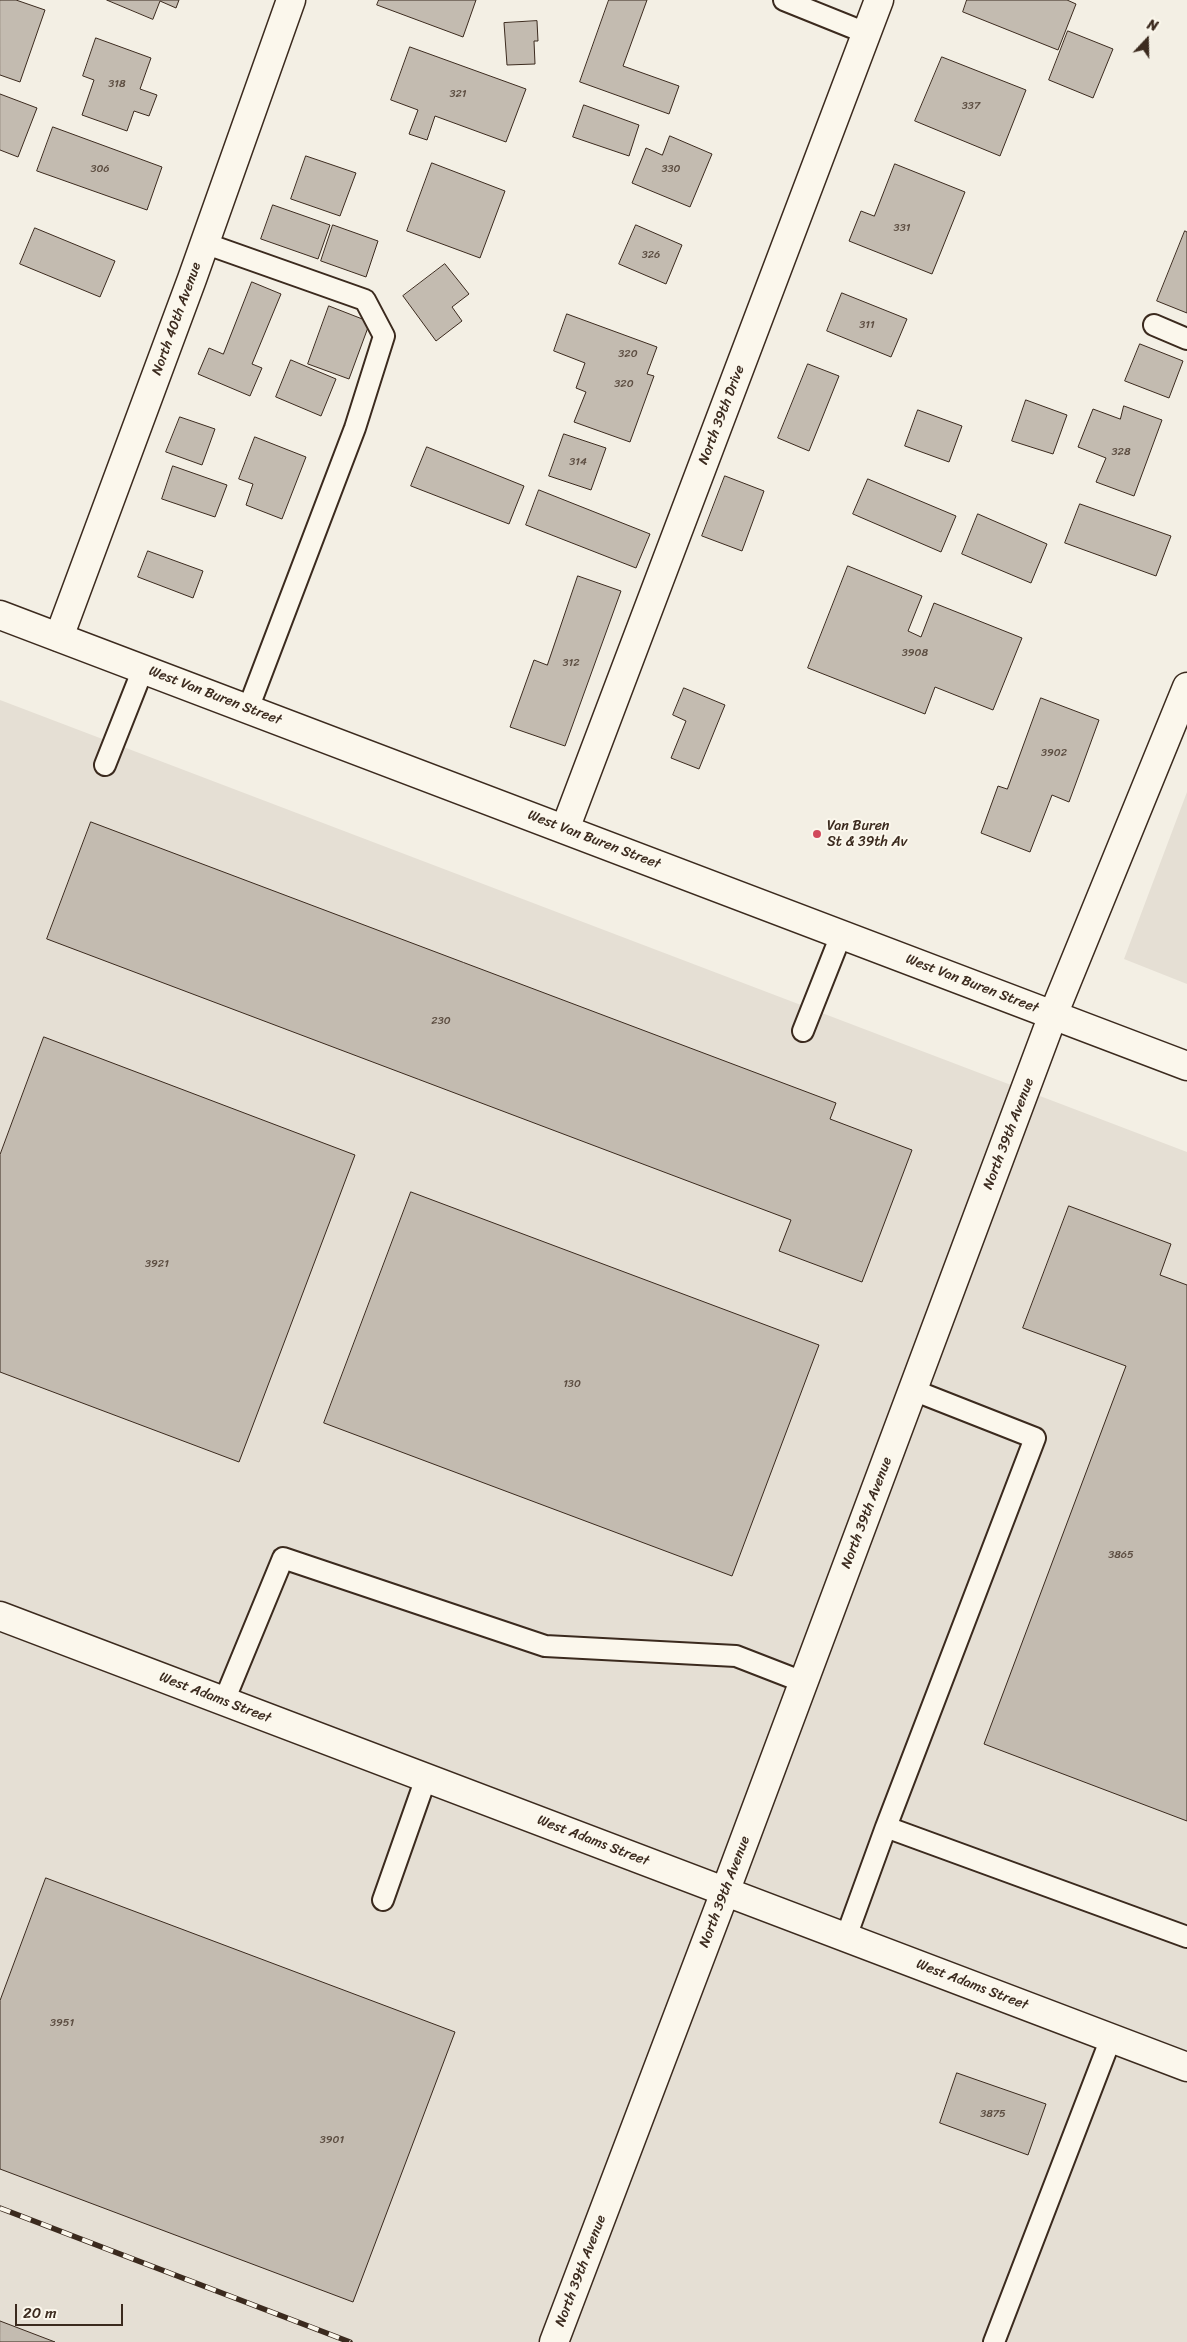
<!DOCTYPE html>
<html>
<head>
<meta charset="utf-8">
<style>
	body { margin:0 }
	#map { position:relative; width:1187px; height:2342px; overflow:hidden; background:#f3efe4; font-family:Sriracha,sans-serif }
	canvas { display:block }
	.north { position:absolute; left:1122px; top:15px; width:50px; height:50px; -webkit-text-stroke:4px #fbf7ec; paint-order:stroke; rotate:21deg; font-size:14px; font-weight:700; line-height:20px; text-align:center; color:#3b2a1e }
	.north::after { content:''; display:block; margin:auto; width:18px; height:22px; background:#3b2a1e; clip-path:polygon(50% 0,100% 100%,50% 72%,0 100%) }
	.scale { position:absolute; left:15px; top:2304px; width:108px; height:22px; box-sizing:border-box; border:2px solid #3b2a1e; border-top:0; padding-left:6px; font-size:15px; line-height:18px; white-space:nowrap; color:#3b2a1e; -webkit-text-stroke:4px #fbf7ec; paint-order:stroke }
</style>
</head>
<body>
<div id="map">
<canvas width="1187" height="2342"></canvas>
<div class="north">N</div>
<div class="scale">20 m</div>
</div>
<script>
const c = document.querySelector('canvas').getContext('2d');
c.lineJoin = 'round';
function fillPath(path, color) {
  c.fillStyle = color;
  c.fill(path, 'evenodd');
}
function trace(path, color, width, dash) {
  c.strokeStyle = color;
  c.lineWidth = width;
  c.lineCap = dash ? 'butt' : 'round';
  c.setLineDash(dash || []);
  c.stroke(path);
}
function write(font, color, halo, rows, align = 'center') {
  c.font = font + ' Sriracha,sans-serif';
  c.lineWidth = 4;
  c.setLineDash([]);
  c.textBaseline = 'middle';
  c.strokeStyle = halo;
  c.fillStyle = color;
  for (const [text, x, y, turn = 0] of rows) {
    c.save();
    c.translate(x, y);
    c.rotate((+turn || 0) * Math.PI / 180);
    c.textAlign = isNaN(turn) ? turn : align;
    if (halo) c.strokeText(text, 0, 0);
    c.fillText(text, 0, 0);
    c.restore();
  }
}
fillPath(new Path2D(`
	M0,700L1187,1152V2342H0Z
	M1187,792V984L1124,959Z`), '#e5dfd4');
const building = new Path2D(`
	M0,0H16L45,10L20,82L0,75Z
	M107,0H179L176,8L160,1L153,19Z
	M379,0H476L463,37L377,5Z
	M609,0H647L623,66L679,86L669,114L580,82Z
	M967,0H1067L1076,4L1058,50L963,12Z
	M537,21L538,41H534L535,64L507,65L504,23Z
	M1068,31L1113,49L1093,98L1049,80Z
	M96,38L151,58L140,89L157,95L149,116L134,111L127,131L82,115L94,80L83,76Z
	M410,47L526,89L506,142L435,116L427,140L409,134L418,110L391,100Z
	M942,57L1026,90L1000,156L915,121Z
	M0,94L37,108L18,157L0,150Z
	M584,105L639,125L629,156L573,137Z
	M53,127L162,167L147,210L37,171Z
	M670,136L712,154L690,207L632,183L646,148L662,155Z
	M306,156L356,173L340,216L291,199Z
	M432,163L505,191L480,258L407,231Z
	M895,164L965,192L932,274L849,241L861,211L874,216Z
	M273,205L330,225L318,259L261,239Z
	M333,225L378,241L366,277L321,261Z
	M636,225L682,245L666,284L619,264Z
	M35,228L115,261L100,297L20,264Z
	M1185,231L1187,232V313L1157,301Z
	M445,264L469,294L452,307L462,321L436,341L403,296Z
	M252,282L281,294L252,364L262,368L250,396L198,374L209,348L223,354Z
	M842,293L907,319L891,357L827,331Z
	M329,306L370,322L349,379L308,364Z
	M567,314L657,347L647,374L654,376L630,442L574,422L586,392L576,388L585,363L554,351Z
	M1140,344L1183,361L1169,398L1125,381Z
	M291,360L336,379L321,416L276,397Z
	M808,364L839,376L809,451L778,438Z
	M1026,400L1067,415L1053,454L1012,441Z
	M1124,406L1162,420L1134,496L1096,482L1106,458L1078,447L1093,409L1120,419Z
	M918,410L962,426L949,462L905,446Z
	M180,417L215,429L202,465L166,452Z
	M564,434L606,448L591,490L549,476Z
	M255,437L306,457L282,519L246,505L253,484L239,479Z
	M427,447L524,486L509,524L411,486Z
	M173,466L227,485L215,517L162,499Z
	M725,476L764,491L742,551L702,536Z
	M868,479L956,516L941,552L853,514Z
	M539,490L650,534L636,568L526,525Z
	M1080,504L1171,536L1156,576L1065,543Z
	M978,514L1047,544L1031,583L962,554Z
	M148,551L203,571L193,598L138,577Z
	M848,566L922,596L908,631L921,637L934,603L1022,638L993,710L935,687L925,714L808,668Z
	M578,576L621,591L565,746L510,727L534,660L547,665Z
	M684,688L725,705L699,769L671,758L686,721L673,715Z
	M1041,698L1099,720L1069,802L1052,795L1030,852L981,833L998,786L1007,789Z
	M91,822L836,1103L830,1119L912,1150L862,1282L779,1251L791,1220L47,939Z
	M44,1037L355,1155L239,1462L0,1372V1155Z
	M411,1192L819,1345L732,1576L324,1423Z
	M1069,1206L1171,1244L1160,1275L1187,1285V1821L984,1744L1126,1366L1023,1328Z
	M46,1878L455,2032L353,2302L0,2169V2001Z
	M957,2073L1046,2104L1028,2155L940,2123Z
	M0,2321L55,2342H0Z`);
fillPath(building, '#c3bbb0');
trace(building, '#3b2a1e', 1);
const service = new Path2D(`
	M784,0L866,33
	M204,243L365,300L384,336L355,428L248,709
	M1154,325L1187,339
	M105,765L143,669
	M803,1031L841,935
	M224,1701L283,1558L545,1646L736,1656L803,1682
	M886,1827L1035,1438L913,1390
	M383,1900L426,1778
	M846,1937L886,1827L1187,1937
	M994,2342L1111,2038`);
const minor = new Path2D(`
	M59,637L192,279L291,0
	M565,829L879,0
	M0,1616L1187,2067
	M554,2342L725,1892L1053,1015`);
const tertiary = new Path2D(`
	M1053,1015L1187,687`);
const primary = new Path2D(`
	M0,615L1187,1066`);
trace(service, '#3b2a1e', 24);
trace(minor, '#3b2a1e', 31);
trace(tertiary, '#3b2a1e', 31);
trace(primary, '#3b2a1e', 31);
trace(service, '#fbf7ec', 20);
trace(minor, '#fbf7ec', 28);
trace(tertiary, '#fbf7ec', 28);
trace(primary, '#fbf7ec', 28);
const rail = new Path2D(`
	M0,2208L350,2342`);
trace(rail, '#3b2a1e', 5.5);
trace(rail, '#fbf7ec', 4, [11]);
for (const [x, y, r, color] of [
	[817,834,5,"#d1495b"]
]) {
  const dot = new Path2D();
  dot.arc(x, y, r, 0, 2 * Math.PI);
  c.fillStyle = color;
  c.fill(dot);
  trace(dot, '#fbf7ec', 2);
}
write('11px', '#5d4e42', null, [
	["318",117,84],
	["321",458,94],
	["337",971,106],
	["306",100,169],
	["330",671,169],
	["331",902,228],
	["326",651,255],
	["311",867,325],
	["320",628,354],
	["320",624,384],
	["328",1121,452],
	["314",578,462],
	["3908",915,653],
	["312",571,663],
	["3902",1054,753],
	["230",441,1021],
	["3921",157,1264],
	["130",572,1384],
	["3865",1121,1555],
	["3951",62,2023],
	["3875",993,2114],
	["3901",332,2140]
]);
write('14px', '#3b2a1e', '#fbf7ec', [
	["North 40th Avenue",177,319,-70],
	["North 39th Drive",722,415,-69],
	["West Van Buren Street",215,696,21],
	["West Van Buren Street",594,840,21],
	["West Van Buren Street",972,984,21],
	["North 39th Avenue",1009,1134,-69],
	["North 39th Avenue",867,1513,-69],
	["West Adams Street",215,1698,21],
	["West Adams Street",593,1841,21],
	["North 39th Avenue",725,1892,-69],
	["West Adams Street",972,1985,21],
	["North 39th Avenue",581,2271,-69]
]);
write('14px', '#3b2a1e', '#fbf7ec', [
	["Van Buren",827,826],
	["St & 39th Av",827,842]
], 'left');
</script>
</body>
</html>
